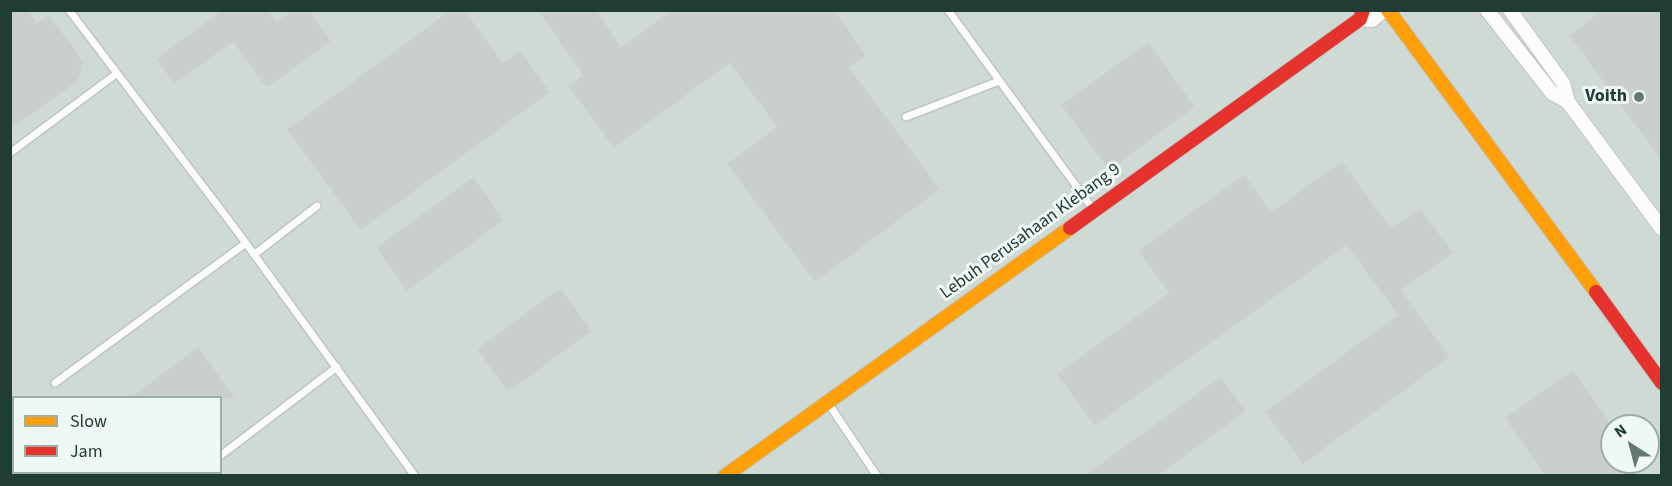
<!DOCTYPE html>
<html>
<head>
<meta charset="utf-8">
<style>
	body { margin:0 }
	#map { position:relative; width:1672px; height:486px; overflow:hidden; background:#e2e8e5; font-family:"Source Sans 3",sans-serif }
	canvas { display:block }
	.frame { position:absolute; inset:0; border:12px solid #203c34; pointer-events:none }
	.legend { position:absolute; left:12px; top:396px; width:210px; height:78px; box-sizing:border-box; background:#f0f8f4; border:2px solid #9dada7; margin:0; padding:8px 10px; list-style:none; font-size:18px; color:#203c34 }
	.legend li { display:flex; align-items:center; gap:12px; height:30px }
	.legend b { width:30px; border:2px solid #9dada7 }
	.north { position:absolute; left:1600px; top:414px; width:60px; height:60px; box-sizing:border-box; background:#f0f8f4; border:2px solid #9dada7; border-radius:50%; rotate:324deg; font-size:16px; font-weight:700; line-height:24px; text-align:center; color:#203c34 }
	.north::after { content:''; display:block; margin:auto; width:21px; height:27px; background:#647872; clip-path:polygon(50% 0,100% 100%,50% 72%,0 100%) }
</style>
</head>
<body>
<div id="map">
<canvas width="1672" height="486"></canvas>
<div class="frame"></div>
<ul class="legend">
<li><b style="height:8px;background:#ff9f0a"></b>Slow</li>
<li><b style="height:8px;background:#e5322d"></b>Jam</li>
</ul>
<div class="north">N</div>
</div>
<script>
const c = document.querySelector('canvas').getContext('2d');
c.lineJoin = 'round';
function fillPath(path, color) {
  c.fillStyle = color;
  c.fill(path, 'evenodd');
}
function trace(path, color, width, dash) {
  c.strokeStyle = color;
  c.lineWidth = width;
  c.lineCap = dash ? 'butt' : 'round';
  c.setLineDash(dash || []);
  c.stroke(path);
}
function write(font, color, halo, rows, align = 'center') {
  c.font = font + ' "Source Sans 3",sans-serif';
  c.lineWidth = 6;
  c.setLineDash([]);
  c.textBaseline = 'middle';
  c.strokeStyle = halo;
  c.fillStyle = color;
  for (const [text, x, y, turn = 0] of rows) {
    c.save();
    c.translate(x, y);
    c.rotate((+turn || 0) * Math.PI / 180);
    c.textAlign = isNaN(turn) ? turn : align;
    if (halo) c.strokeText(text, 0, 0);
    c.fillText(text, 0, 0);
    c.restore();
  }
}
fillPath(new Path2D(`
	M10,11H1661V475H11ZM14,398H220V472H14ZM1612,426H1648V462H1612Z`), '#d0dad5');
const building = new Path2D(`
	M10,10H27L37,24L49,16L83,62L77,81L10,128Z
	M224,10H267L276,23L294,10H308L330,41L267,87L233,41L174,83L157,59Z
	M452,10H464L502,64L520,51L549,92L361,229L288,130Z
	M539,10H595L621,48L673,10H833L865,55L848,67L939,189L815,281L728,164L778,127L730,62L614,147L569,86L584,75Z
	M1604,10H1662V160L1570,35Z
	M1148,43L1194,107L1109,169L1062,105Z
	M1342,162L1391,230L1420,209L1452,253L1400,290L1449,357L1303,463L1266,412L1399,315L1347,244L1095,425L1058,374L1170,293L1139,251L1244,175L1271,213Z
	M473,178L503,220L407,290L377,248Z
	M560,289L591,331L508,391L478,349Z
	M198,348L234,398H131Z
	M1573,371L1612,427V432L1606,436L1612,444V462H1625L1635,476H1546L1506,418Z
	M1220,378L1245,411L1156,476H1085Z`);
fillPath(building, '#cacfcd');
trace(building, '#cbd1ce', 1.5);
const lane = new Path2D(`
	M69,10L237,231L415,476
	M948,10L1093,209
	M906,117L999,81
	M10,153L116,74
	M255,254L317,206
	M55,383L246,243
	M828,403L877,476
	M220,456L337,367
	M196,476L199,472`);
const street = new Path2D(`
	M1487,10L1552,93L1568,102
	M1510,10L1563,83L1568,102L1662,229
	M1360,19L1372,20L1384,10`);
const slow = new Path2D(`
	M1388,10L1596,292
	M725,476L1070,228`);
const jam = new Path2D(`
	M1070,228L1360,19L1363,10
	M1596,292L1662,383`);
trace(lane, '#bfc5c2', 10);
trace(street, '#bfc5c2', 16);
trace(slow, '#bec6c3', 16);
trace(jam, '#bec6c3', 16);
trace(lane, '#fbfcfb', 7);
trace(street, '#fbfcfb', 14);
trace(slow, '#ff9f0a', 14);
trace(jam, '#e5322d', 14);
for (const [x, y, r, color] of [
	[1639,97,6,"#647872"]
]) {
  const dot = new Path2D();
  dot.arc(x, y, r, 0, 2 * Math.PI);
  c.fillStyle = color;
  c.fill(dot);
  trace(dot, '#f0f8f4', 2);
}
write('bold 18px', '#203c34', '#f0f8f4', [
	["Voith",1627,97]
], 'right');
write('18px', '#203c34', '#f0f8f4', [
	["Lebuh Perusahaan Klebang 9",1031,232,-36]
]);
</script>
</body>
</html>
